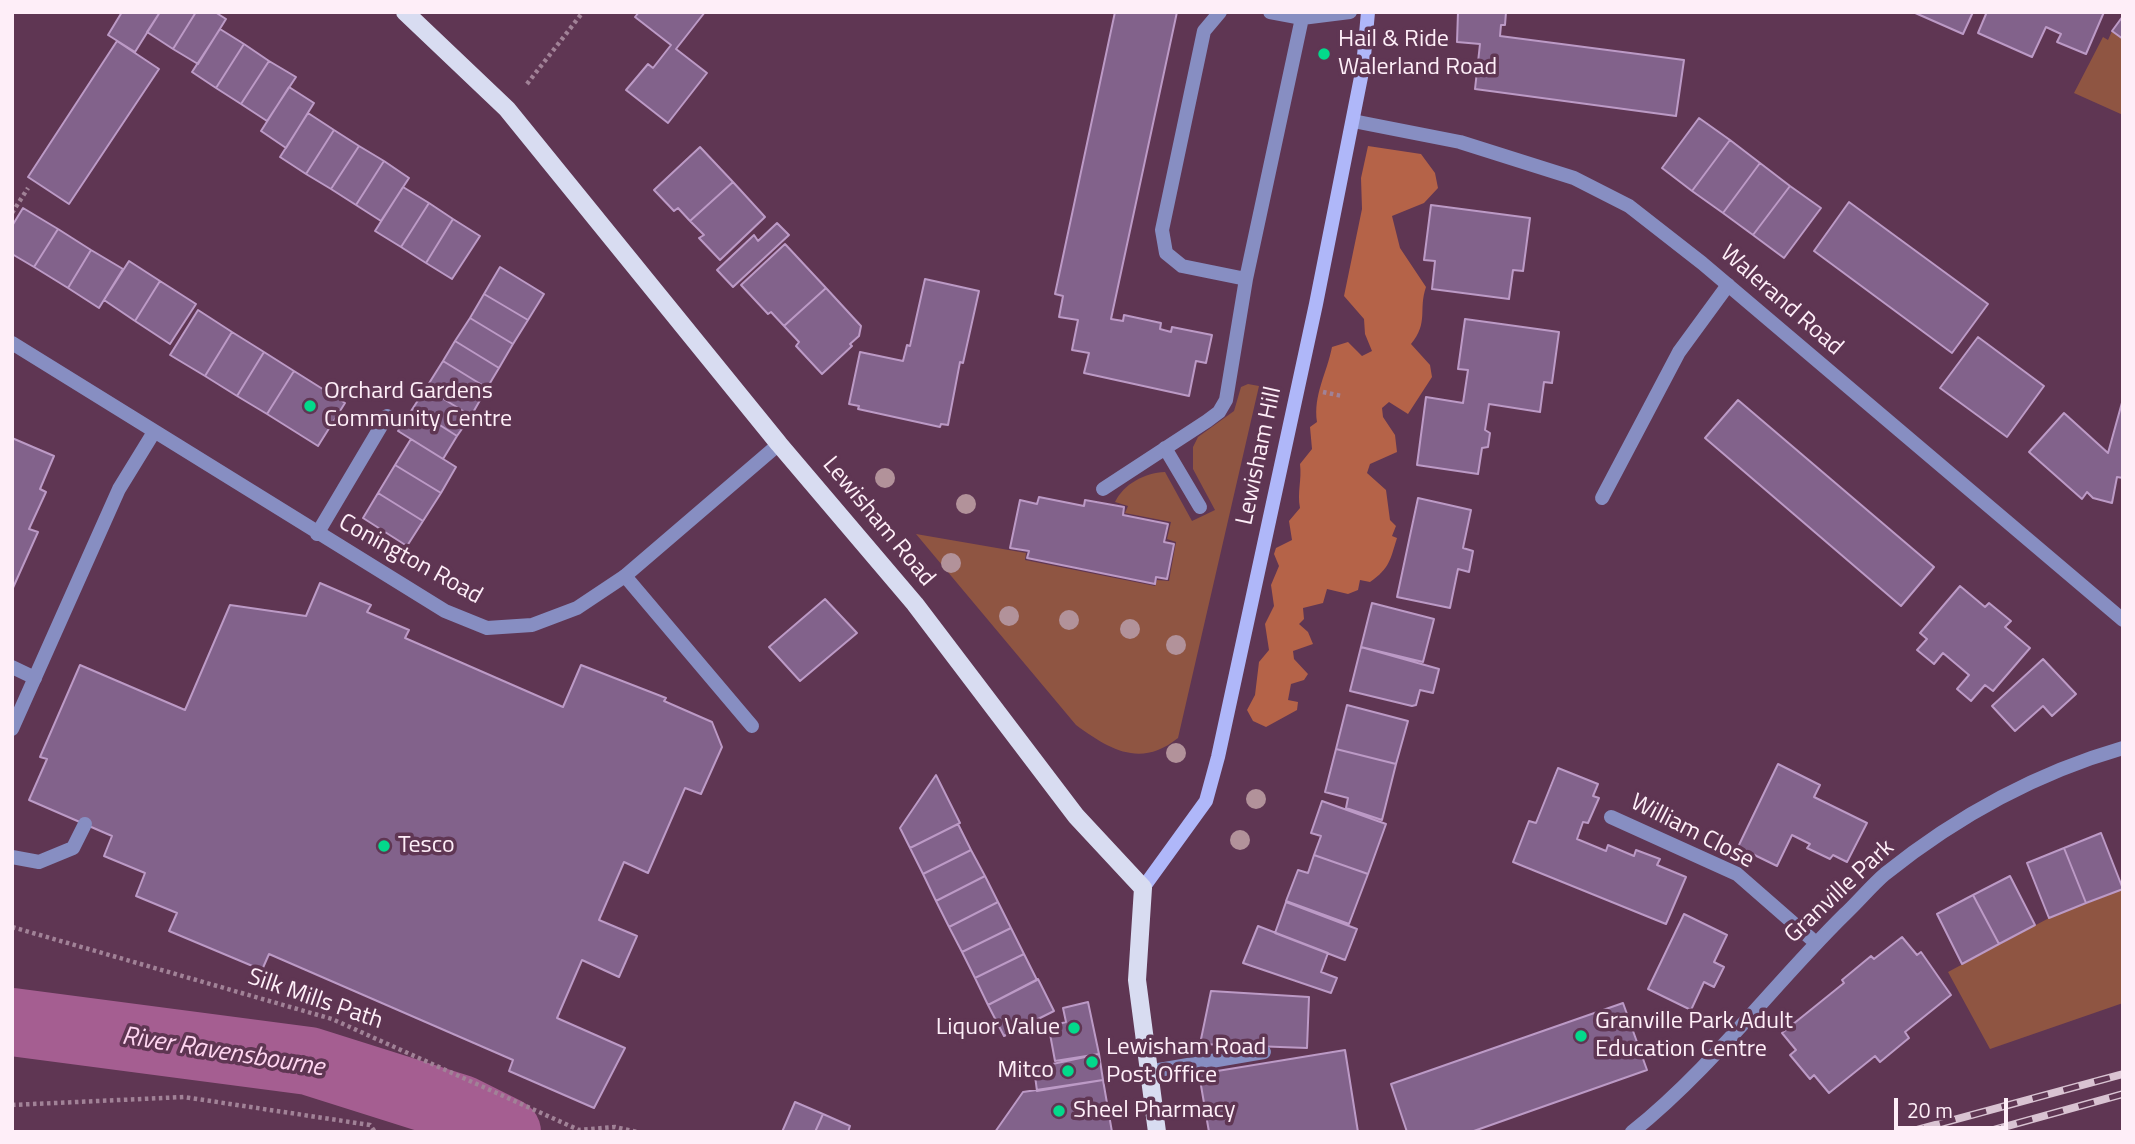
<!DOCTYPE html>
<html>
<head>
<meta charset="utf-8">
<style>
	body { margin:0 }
	#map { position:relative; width:2135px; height:1144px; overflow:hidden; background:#5f3653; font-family:"Titillium Web",sans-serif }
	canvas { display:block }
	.frame { position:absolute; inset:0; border:14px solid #feeef8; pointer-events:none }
	.scale { position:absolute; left:1894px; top:1098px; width:114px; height:32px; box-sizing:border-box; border:4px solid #feeef8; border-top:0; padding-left:9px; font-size:21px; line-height:24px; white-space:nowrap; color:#feeef8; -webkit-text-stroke:5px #5f3653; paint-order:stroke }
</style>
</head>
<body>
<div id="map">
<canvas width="2135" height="1144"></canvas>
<div class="frame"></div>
<div class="scale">20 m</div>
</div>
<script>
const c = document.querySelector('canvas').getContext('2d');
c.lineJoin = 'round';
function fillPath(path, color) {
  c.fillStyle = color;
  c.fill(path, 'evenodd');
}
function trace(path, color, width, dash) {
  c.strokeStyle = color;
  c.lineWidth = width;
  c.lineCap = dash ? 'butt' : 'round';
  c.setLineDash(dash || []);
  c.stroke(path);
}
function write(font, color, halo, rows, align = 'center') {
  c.font = font + ' "Titillium Web",sans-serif';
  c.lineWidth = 7;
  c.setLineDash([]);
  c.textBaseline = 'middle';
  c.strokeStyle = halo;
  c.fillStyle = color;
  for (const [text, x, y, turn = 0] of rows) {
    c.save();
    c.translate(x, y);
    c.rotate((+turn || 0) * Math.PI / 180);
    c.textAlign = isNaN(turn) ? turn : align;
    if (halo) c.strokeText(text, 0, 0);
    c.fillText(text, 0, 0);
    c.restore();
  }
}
fillPath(new Path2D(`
	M2112,31L2123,39V115L2074,93L2103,37L2108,40Z
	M1248,384L1259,386L1178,738C1141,768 1110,750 1076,725L916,534L1026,553L1025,560L1155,586L1157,580L1169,581L1176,542L1167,539L1171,522L1125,513L1128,506L1115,502C1124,484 1144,473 1165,472L1192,521L1215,510L1193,469V447L1198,437L1234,411L1241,387Z
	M2123,889V1003L1990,1049L1948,972L2049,918Z`), '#8f5542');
fillPath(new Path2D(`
	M1368,146L1421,154L1435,173L1438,188L1424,203L1392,216L1400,248L1426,287C1418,310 1429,322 1411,344L1430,365L1432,377L1408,414L1389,402L1382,408L1383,417L1395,435L1397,452L1370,464L1367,473L1386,490L1390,520L1396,526L1392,536L1397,538C1390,560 1390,568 1370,582L1360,580L1358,590L1348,594L1327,589L1323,603L1303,608L1304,619L1299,624L1308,632L1313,644L1293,651L1294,659L1308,674L1304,680L1291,684L1288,700L1298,702L1297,710L1266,727L1253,721L1247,710L1255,695L1259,662L1269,650L1265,624L1274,606L1271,585L1279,566L1274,554L1276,548L1292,540L1289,521L1300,508C1297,492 1302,480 1300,464L1312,449L1310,427L1317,422C1313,395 1327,373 1332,347L1348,342L1362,356L1372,351L1365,334L1364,319L1344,296L1362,209L1361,178Z`), '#b56348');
trace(new Path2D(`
	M12,1022L309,1061L461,1109L507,1132`), '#a55e91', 68);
const building = new Path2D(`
	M122,12H160L135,52L108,35Z
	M160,12H196L173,49L147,32Z
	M196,12H215L226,19L198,64L173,49Z
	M639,12H705L676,49L707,73L668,123L626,90L648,64L653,68L671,45L635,17Z
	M1115,12H1177L1111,319L1123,321L1124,315L1161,323L1160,329L1171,332L1172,327L1212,335L1206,363L1196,361L1189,396L1084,373L1089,353L1072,350L1078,320L1059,317L1063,296L1055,294Z
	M1458,12H1506L1505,25H1501L1500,36L1684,60L1676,116L1475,89L1480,44L1457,42Z
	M1913,12H1973L1963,34Z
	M1983,12H2104L2086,54L2057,42L2061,34L2046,27L2032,57L1978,33L1986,14Z
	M2123,16V39L2112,31Z
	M220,29L244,44L216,88L192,72Z
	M117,41L159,69L69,204L28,177Z
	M244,44L269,61L241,104L216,88Z
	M269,61L296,77L267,121L241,104Z
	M289,87L314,103L286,148L261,131Z
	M308,113L334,130L306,174L280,157Z
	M1699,118L1730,140L1692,191L1662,168Z
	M334,130L359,146L331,189L306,174Z
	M1730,140L1760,163L1723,213L1692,191Z
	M359,146L384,161L356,205L331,189Z
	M700,147L733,182L690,221L678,208L674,211L654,190Z
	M384,161L409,178L381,221L356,205Z
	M1760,163L1790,186L1753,235L1723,213Z
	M733,182L765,217L720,260L699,238L704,235L690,221Z
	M1790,186L1821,208L1784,258L1753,235Z
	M403,187L429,203L401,247L375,231Z
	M1849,202L1988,304L1952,353L1814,251Z
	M429,203L453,219L426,263L401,247Z
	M1431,205L1530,218L1523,271L1513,270L1509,299L1432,289L1435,261L1424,260Z
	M23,208L58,229L34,267L12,254V226Z
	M453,219L480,236L452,279L426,263Z
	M777,223L789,235L733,287L717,270L754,235L758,241Z
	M58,229L91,250L68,288L34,267Z
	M785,244L826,288L784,326L771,312L768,314L741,285Z
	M91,250L123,269L99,308L68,288Z
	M129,261L160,281L135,321L104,300Z
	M500,267L544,294L528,320L484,294Z
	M925,279L979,291L963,363L960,362L948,425L941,424L940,427L858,409L859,406L849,404L860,352L903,361L907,345L910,346Z
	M160,281L196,304L170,344L135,321Z
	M826,288L861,326L859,336L850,344L852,346L822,374L796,346L799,342L784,326Z
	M484,294L528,320L513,344L470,318Z
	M198,310L232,332L205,376L170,355Z
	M470,318L513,344L499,368L455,341Z
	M1465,319L1559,332L1552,383L1544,382L1540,412L1489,404L1485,430L1490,433L1488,447L1482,448L1478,474L1417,465L1426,397L1463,403L1468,370L1458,369Z
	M232,332L264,352L237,396L205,376Z
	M1978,337L2044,386L2007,437L1940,388Z
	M455,341L499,368L487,388L443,361Z
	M264,352L294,371L267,414L237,396Z
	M443,361L487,388L471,416L426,388Z
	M294,371L345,403L318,446L267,414Z
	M426,388L471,416L457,436L413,408Z
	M2123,399V478L2117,477L2112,503L2093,498L2087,492L2082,499L2029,452L2064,413L2108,453Z
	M1738,400L1934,567L1901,606L1705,438Z
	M413,408L457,436L443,459L398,431Z
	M12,438L54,456L40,489L46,492L29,529L38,532L12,590Z
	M411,439L456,467L441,493L395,465Z
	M395,465L441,493L423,521L378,493Z
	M378,493L423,521L407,546L363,518Z
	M1039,497L1084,506L1085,500L1124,507L1123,515L1168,524L1164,542L1174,544L1167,579L1156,577L1155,584L1027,558L1029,551L1010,548L1020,500L1037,504Z
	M1418,498L1471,510L1463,548L1473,551L1469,572L1458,569L1450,608L1397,597Z
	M320,583L371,605L367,612L409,630L405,638L563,707L581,665L666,698L664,701L712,722L722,747L701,794L685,788L648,873L624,862L599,920L637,936L619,977L582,960L557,1018L625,1048L594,1108L509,1071L513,1060L269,954L262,970L169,931L177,913L136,896L145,873L104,856L112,836L29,800L47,759L40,757L80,665L185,710L230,605L306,616Z
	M1960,586L1985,607L1989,603L2011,621L2005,627L2030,648L1993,691L1985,685L1971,701L1957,689L1969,675L1943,653L1934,664L1917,650L1927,639L1920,633Z
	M825,599L857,633L800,681L769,647Z
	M1372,603L1434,619L1423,662L1361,647Z
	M1361,647L1439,669L1433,693L1420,690L1416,705L1412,706L1350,691Z
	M2043,659L2076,694L2052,716L2043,706L2015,731L1992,706Z
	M1347,705L1408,721L1396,764L1336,749Z
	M1336,749L1396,764L1382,820L1346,808L1348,798L1325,792Z
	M1778,764L1820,785L1814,797L1867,823L1847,862L1833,855L1830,859L1807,848L1810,844L1792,835L1777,866L1738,847Z
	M1558,768L1598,784L1593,796L1599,798L1588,823L1583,822L1577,839L1606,851L1608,845L1634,856L1636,850L1660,859L1657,865L1686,877L1666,924L1513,862L1529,821L1536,823Z
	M936,775L960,823L910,848L900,828Z
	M1322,801L1386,824L1368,874L1314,855L1321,836L1311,833Z
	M958,824L971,850L923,874L910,848Z
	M2101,833L2123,889L2086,903L2064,848Z
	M2064,848L2086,903L2049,918L2027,863Z
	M971,850L985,876L936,901L923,874Z
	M1314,855L1368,874L1349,924L1286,901L1298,870L1308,873Z
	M985,876L998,902L949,927L936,901Z
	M2010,876L2035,925L1999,944L1973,895Z
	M1973,895L1999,944L1962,964L1937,914Z
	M998,902L1011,928L962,952L949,927Z
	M1286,902L1357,929L1345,960L1275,933Z
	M1684,914L1727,935L1714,962L1724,967L1714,987L1704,982L1691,1010L1648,989Z
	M1258,926L1328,953L1321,972L1337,978L1331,993L1243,963Z
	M1011,928L1024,954L975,978L962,952Z
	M1902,937L1917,955L1921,952L1951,995L1905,1032L1909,1038L1880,1062L1875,1056L1829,1093L1814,1075L1810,1079L1790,1055L1796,1050L1782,1033L1844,983L1842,980L1871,956L1874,959Z
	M1024,954L1037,980L988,1005L975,978Z
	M1038,979L1054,1011L1004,1036L988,1005Z
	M1211,991L1309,997L1307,1048L1200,1044Z
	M1088,1002L1099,1054L1055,1061L1050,1034L1056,1032L1055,1025L1066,1022L1063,1008Z
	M1623,1003L1647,1070L1471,1132H1407L1391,1084Z
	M1345,1050L1358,1132H1209L1199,1074Z
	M1099,1054L1103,1080L1037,1091L1034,1068Z
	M1103,1080L1112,1132H995L1023,1092Z
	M795,1102L823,1114L815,1132H782Z
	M823,1114L850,1126L848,1132H815Z
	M216,1131H361V1132H216Z`);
fillPath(building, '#82628b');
trace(building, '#bc9ac6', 2);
trace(new Path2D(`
	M527,84L583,12
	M12,213L28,188
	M1323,392L1342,396
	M12,927L332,1019L579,1130L615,1127L637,1132
	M12,1105L184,1097L370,1125L375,1132`), '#a18297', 4.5, [3.5, 3.5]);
trace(new Path2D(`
	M1270,12L1302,18
	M1246,279L1302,18L1350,12
	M1165,448L1200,507
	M1103,489L1207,421L1219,412L1226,400L1246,279L1182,266L1166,253L1162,230L1204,31L1220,12
	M1602,498L1679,352L1728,285
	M625,576L752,726
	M12,667L35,678
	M12,857L39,862L73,848L85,824
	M1147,1072L1264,1052`), '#878ec2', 14);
trace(new Path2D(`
	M1353,121L1460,142L1574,178L1629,206L1702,263L2123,620
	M12,343L445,611L487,628L532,625L577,608L625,576L779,444
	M317,534L387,416
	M12,729L119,489L154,432
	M1611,817L1737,874L1816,943
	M1632,1132C1711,1069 1772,986 1844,915C1858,902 1871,886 1885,874C1956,817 2036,773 2123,748`), '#878ec2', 14);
trace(new Path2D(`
	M1143,888L1206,801L1218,757L1316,304L1363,67L1368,12`), '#afb7f9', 14);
trace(new Path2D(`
	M405,12L507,109L779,444L915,604L1076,816L1143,888L1137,980L1157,1132`), '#d8dcf1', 18);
const rail = new Path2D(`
	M1909,1132L2123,1074
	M1986,1132L2123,1094`);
trace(rail, '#d9c3d2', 8);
trace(rail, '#5f3653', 5, [16]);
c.fillStyle = '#b2929a';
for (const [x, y] of [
	[885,478],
	[966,504],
	[951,563],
	[1009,616],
	[1069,620],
	[1130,629],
	[1176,645],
	[1176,753],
	[1256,799],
	[1240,840]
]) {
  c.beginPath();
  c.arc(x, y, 10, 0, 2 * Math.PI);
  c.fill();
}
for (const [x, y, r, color] of [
	[1324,54,7,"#03d98b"],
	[310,406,7,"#03d98b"],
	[384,846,7,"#03d98b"],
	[1074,1028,7,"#03d98b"],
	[1581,1036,7,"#03d98b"],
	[1092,1062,7,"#03d98b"],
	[1068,1071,7,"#03d98b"],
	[1059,1111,7,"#03d98b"]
]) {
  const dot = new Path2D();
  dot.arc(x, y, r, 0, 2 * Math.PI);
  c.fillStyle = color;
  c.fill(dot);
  trace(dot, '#5f3653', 2.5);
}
write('24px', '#feeef8', '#5f3653', [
	["Hail & Ride",1338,40],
	["Walerland Road",1338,68],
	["Orchard Gardens",324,392],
	["Community Centre",324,420],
	["Tesco",398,846],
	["Granville Park Adult",1595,1022],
	["Education Centre",1595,1050],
	["Liquor Value",1060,1028,"right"],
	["Lewisham Road",1106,1048],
	["Post Office",1106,1076],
	["Mitco",1054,1071,"right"],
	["Sheel Pharmacy",1073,1111]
], 'left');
write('24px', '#feeef8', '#5f3653', [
	["Walerand Road",1781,301,41],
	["Lewisham Hill",1260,456,-78],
	["Lewisham Road",878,522,50],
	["Conington Road",410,560,29],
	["William Close",1692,832,27],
	["Granville Park",1840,892,-43],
	["Silk Mills Path",315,1000,19]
]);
write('italic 26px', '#fed5f0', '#5f3653', [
	["River Ravensbourne",223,1053,9]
]);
</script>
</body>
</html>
